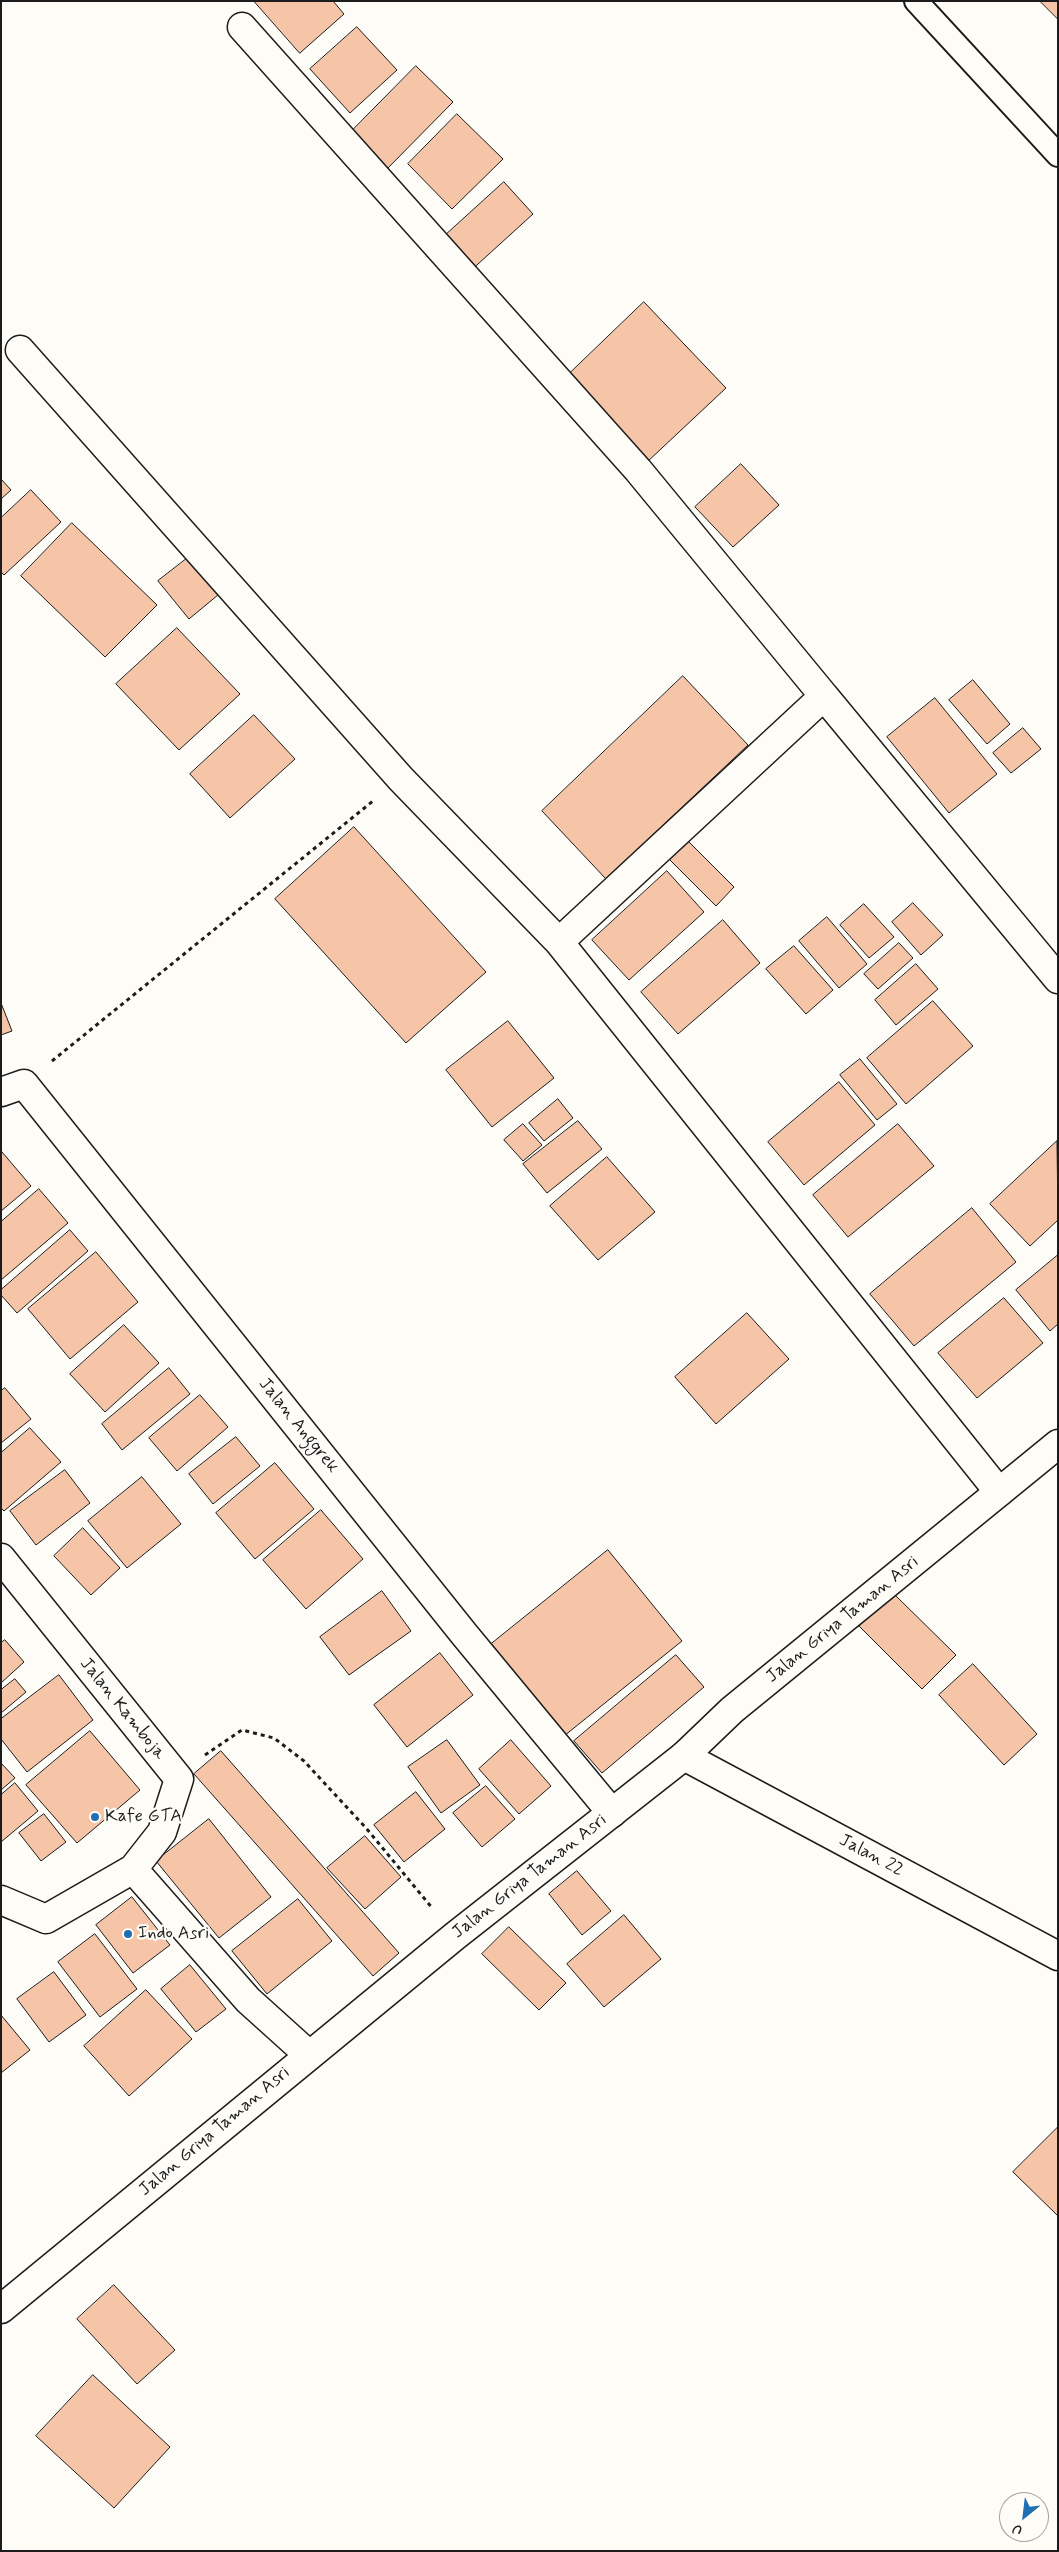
<!DOCTYPE html>
<html>
<head>
<meta charset="utf-8">
<style>
	body { margin:0 }
	#map { position:relative; width:1059px; height:2552px; overflow:hidden; background:#fdfcf7; font-family:Mynerve,sans-serif }
	canvas { display:block }
	.frame { position:absolute; inset:0; border:2px solid #1c1c1c; pointer-events:none }
	.north { position:absolute; left:999px; top:2492px; width:50px; height:50px; box-sizing:border-box; background:#fdfcf7; border:1px solid #a3a29f; border-radius:50%; rotate:209deg; font-size:14px; font-weight:700; line-height:20px; text-align:center; color:#1c1c1c }
	.north::after { content:''; display:block; margin:auto; width:18px; height:22px; background:#1f6fb2; clip-path:polygon(50% 0,100% 100%,50% 72%,0 100%) }
</style>
</head>
<body>
<div id="map">
<canvas width="1059" height="2552"></canvas>
<div class="frame"></div>
<div class="north">U</div>
</div>
<script>
const c = document.querySelector('canvas').getContext('2d');
c.lineJoin = 'round';
function fillPath(path, color) {
  c.fillStyle = color;
  c.fill(path, 'evenodd');
}
function trace(path, color, width, dash) {
  c.strokeStyle = color;
  c.lineWidth = width;
  c.lineCap = dash ? 'butt' : 'round';
  c.setLineDash(dash || []);
  c.stroke(path);
}
function write(font, color, halo, rows, align = 'center') {
  c.font = font + ' Mynerve,sans-serif';
  c.lineWidth = 4.5;
  c.setLineDash([]);
  c.textBaseline = 'middle';
  c.strokeStyle = halo;
  c.fillStyle = color;
  for (const [text, x, y, turn = 0] of rows) {
    c.save();
    c.translate(x, y);
    c.rotate((+turn || 0) * Math.PI / 180);
    c.textAlign = isNaN(turn) ? turn : align;
    if (halo) c.strokeText(text, 0, 0);
    c.fillText(text, 0, 0);
    c.restore();
  }
}
const building = new Path2D(`
	M254,1H333L344,14L300,53Z
	M1040,1H1058V19Z
	M357,27L397,70L350,113L310,69Z
	M416,66L453,102L383,173L347,136Z
	M457,114L503,159L452,209L408,164Z
	M504,182L533,214L467,274L438,242Z
	M644,302L726,388L646,463L565,378Z
	M741,464L779,505L733,547L695,507Z
	M1,479L11,490L1,499Z
	M31,490L61,522L4,575L1,572V518Z
	M72,523L157,605L105,657L21,576Z
	M194,553L224,590L189,619L158,581Z
	M177,628L240,694L179,750L116,684Z
	M683,676L748,745L606,879L542,811Z
	M973,680L1010,724L987,744L949,700Z
	M935,698L997,774L949,813L887,737Z
	M254,715L295,759L230,818L190,774Z
	M1023,728L1041,749L1011,773L993,753Z
	M354,827L486,972L406,1043L275,899Z
	M683,836L734,887L716,906L665,855Z
	M667,871L704,912L629,980L592,940Z
	M913,903L943,935L921,955L892,922Z
	M864,904L894,937L869,958L840,925Z
	M827,917L867,964L839,988L799,941Z
	M723,920L760,963L678,1034L641,992Z
	M899,943L913,958L878,989L864,974Z
	M794,946L833,990L806,1014L766,969Z
	M916,964L938,989L896,1025L875,1000Z
	M933,1001L973,1046L906,1104L867,1058Z
	M1,1003L12,1031L1,1035Z
	M508,1021L554,1078L492,1127L446,1070Z
	M860,1059L897,1104L877,1120L840,1075Z
	M839,1082L875,1125L804,1185L768,1142Z
	M558,1099L573,1118L544,1141L529,1123Z
	M578,1121L602,1149L547,1193L523,1164Z
	M523,1124L542,1145L523,1161L504,1140Z
	M898,1124L934,1166L848,1237L813,1195Z
	M1057,1141L1058,1220L1030,1246L990,1204Z
	M2,1152L31,1186L1,1211V1153Z
	M607,1157L655,1212L598,1260L550,1206Z
	M39,1189L68,1223L1,1280V1222Z
	M972,1208L1016,1262L914,1346L870,1294Z
	M70,1230L88,1251L17,1313L1,1295V1290Z
	M96,1252L138,1302L70,1359L28,1309Z
	M1058,1255V1324L1050,1331L1016,1290Z
	M1004,1298L1043,1343L977,1398L938,1353Z
	M747,1313L789,1359L716,1424L675,1377Z
	M124,1325L159,1363L105,1412L70,1374Z
	M169,1368L190,1394L122,1450L102,1424Z
	M5,1388L31,1419L1,1443V1391Z
	M200,1395L228,1427L177,1471L149,1438Z
	M30,1428L61,1462L4,1511L1,1508V1453Z
	M236,1437L260,1466L213,1504L189,1474Z
	M275,1463L314,1509L255,1559L216,1513Z
	M65,1470L90,1503L36,1545L10,1511Z
	M142,1477L181,1524L127,1568L88,1521Z
	M321,1510L363,1559L306,1609L263,1560Z
	M83,1528L120,1568L91,1595L54,1556Z
	M608,1550L682,1641L564,1736L490,1645Z
	M382,1591L411,1631L349,1675L320,1637Z
	M893,1593L956,1655L922,1689L859,1626Z
	M5,1640L24,1662L1,1683V1643Z
	M440,1653L473,1695L407,1747L374,1705Z
	M676,1655L704,1687L602,1773L574,1741Z
	M973,1664L1037,1734L1004,1765L939,1695Z
	M59,1675L93,1720L27,1772L1,1739V1719Z
	M15,1679L26,1692L1,1713V1690Z
	M90,1731L140,1790L77,1843L26,1785Z
	M447,1740L480,1785L441,1813L408,1767Z
	M511,1740L551,1786L519,1814L479,1769Z
	M221,1751L399,1953L373,1976L194,1774Z
	M1,1763L15,1778L1,1790Z
	M15,1783L38,1811L1,1842V1795Z
	M486,1786L515,1819L482,1847L453,1813Z
	M416,1792L445,1829L404,1862L374,1825Z
	M44,1814L66,1842L41,1861L19,1833Z
	M209,1819L271,1897L219,1938L156,1861Z
	M365,1836L401,1877L365,1909L327,1868Z
	M577,1871L611,1911L582,1935L549,1894Z
	M132,1897L170,1945L133,1973L96,1925Z
	M298,1899L332,1941L267,1994L232,1951Z
	M624,1915L661,1959L604,2007L567,1964Z
	M509,1927L566,1983L539,2010L482,1954Z
	M95,1934L137,1989L100,2017L58,1962Z
	M190,1965L226,2009L196,2032L161,1989Z
	M54,1972L86,2015L49,2042L17,1999Z
	M146,1990L192,2039L129,2096L84,2046Z
	M1,2015L30,2050L1,2073Z
	M1058,2127V2214L1057,2215L1013,2172Z
	M114,2285L175,2350L137,2384L77,2319Z
	M93,2375L170,2447L114,2508L36,2436Z`);
fillPath(building, '#f6c4a6');
trace(building, '#1c1c1c', 1);
const service = new Path2D(`
	M916,1L1058,155`);
const minor = new Path2D(`
	M242,27L638,470L824,696
	M20,350L401,779L559,942L999,1492
	M559,942L824,696L1058,979
	M1,1092L24,1084L464,1634L612,1813
	M1,1558L179,1779L162,1832L133,1869L46,1919L1,1900
	M684,1756L1058,1956
	M133,1869L248,2000L309,2055`);
const tertiary = new Path2D(`
	M1,2309L455,1936L684,1756L732,1710L1058,1444`);
trace(service, '#1c1c1c', 26);
trace(minor, '#1c1c1c', 31);
trace(tertiary, '#1c1c1c', 31);
trace(new Path2D(`
	M52,1061L373,801
	M205,1755L242,1730L274,1738L304,1761L366,1828L433,1909`), '#1c1c1c', 3, [4, 4]);
trace(service, '#fdfcf7', 22);
trace(minor, '#fdfcf7', 28);
trace(tertiary, '#fdfcf7', 28);
for (const [x, y, r, color] of [
	[95,1817,5,"#1f6fb2"],
	[128,1934,5,"#1f6fb2"]
]) {
  const dot = new Path2D();
  dot.arc(x, y, r, 0, 2 * Math.PI);
  c.fillStyle = color;
  c.fill(dot);
  trace(dot, '#fdfcf7', 2);
}
write('18px', '#1c1c1c', '#fdfcf7', [
	["Jalan Anggrek",298,1426,51],
	["Jalan Griya Taman Asri",843,1620,-39],
	["Jalan Kamboja",122,1709,51],
	["Jalan 22",871,1856,28],
	["Jalan Griya Taman Asri",530,1877,-38],
	["Jalan Griya Taman Asri",215,2132,-40]
]);
write('18px', '#1c1c1c', '#fdfcf7', [
	["Kafe GTA",105,1817],
	["Indo Asri",138,1934]
], 'left');
</script>
</body>
</html>
